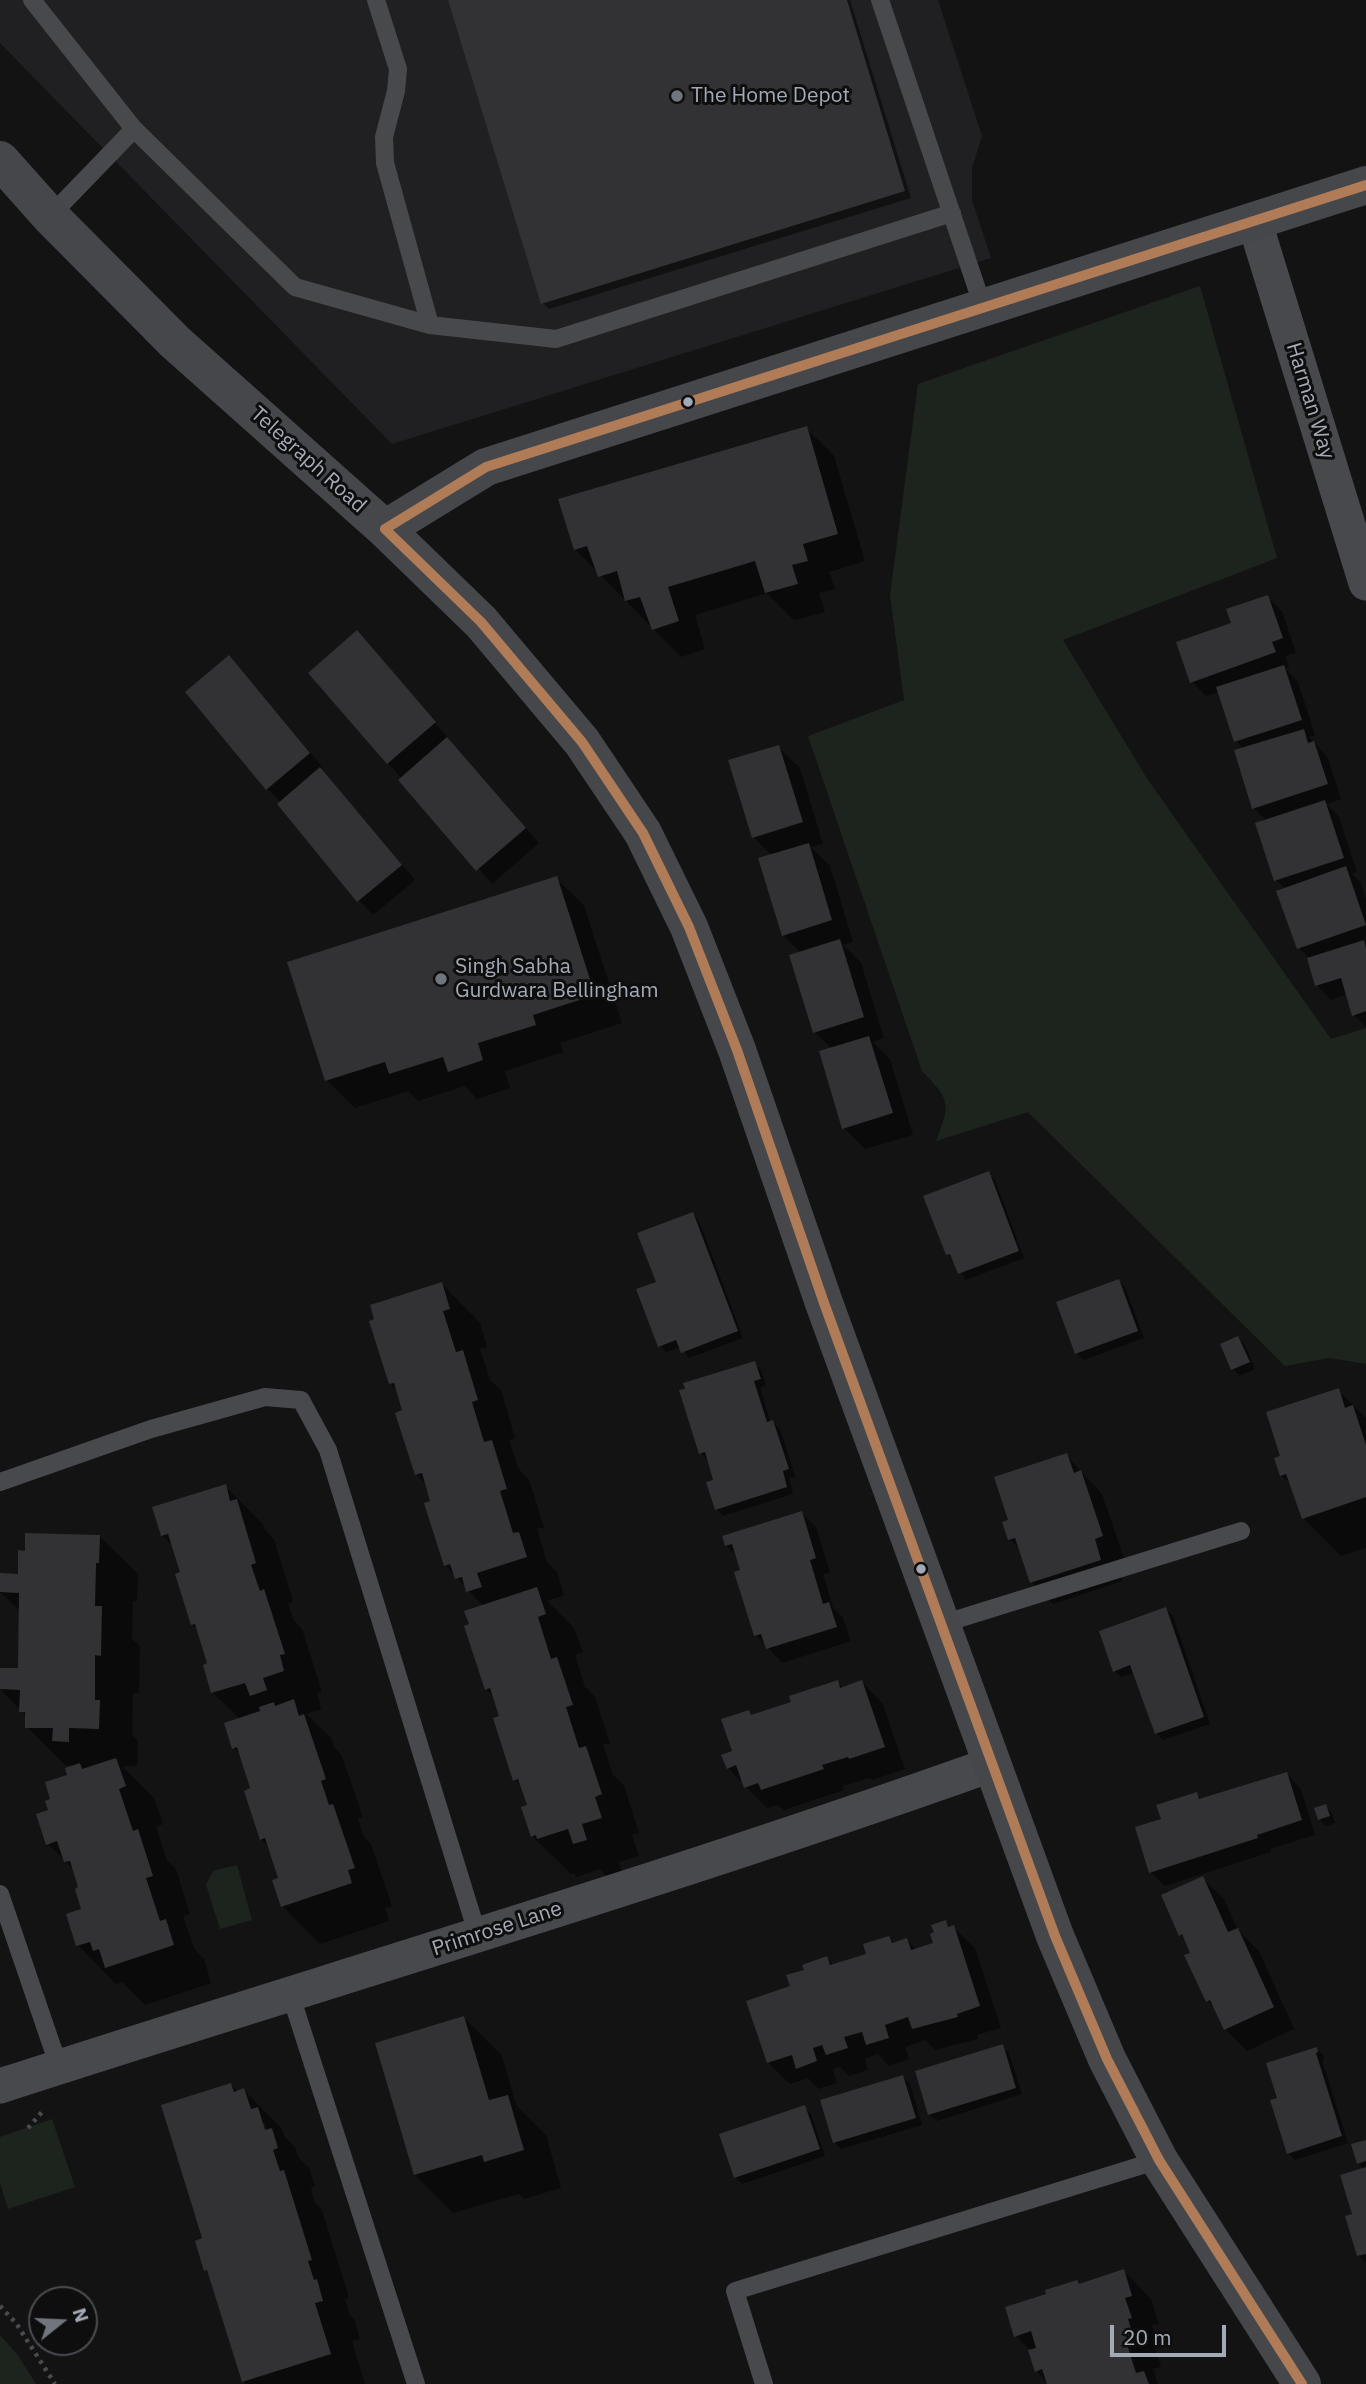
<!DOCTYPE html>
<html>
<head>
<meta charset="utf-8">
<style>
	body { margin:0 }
	#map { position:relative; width:1366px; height:2384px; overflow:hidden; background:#131314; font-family:"IBM Plex Sans",sans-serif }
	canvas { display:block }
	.north { position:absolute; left:28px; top:2286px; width:70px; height:70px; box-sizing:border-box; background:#0e0e0f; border:2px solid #4a4c51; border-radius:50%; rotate:72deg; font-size:19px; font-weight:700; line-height:28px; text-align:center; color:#a4aab5 }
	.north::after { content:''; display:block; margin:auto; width:24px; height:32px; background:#71757d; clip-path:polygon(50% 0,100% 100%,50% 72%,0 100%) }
	.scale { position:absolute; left:1110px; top:2325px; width:116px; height:32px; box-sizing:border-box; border:4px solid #a4aab5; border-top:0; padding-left:9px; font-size:21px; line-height:24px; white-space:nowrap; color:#a4aab5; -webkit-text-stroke:5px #0e0e0f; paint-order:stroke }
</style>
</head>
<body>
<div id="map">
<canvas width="1366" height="2384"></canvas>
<div class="north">N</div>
<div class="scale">20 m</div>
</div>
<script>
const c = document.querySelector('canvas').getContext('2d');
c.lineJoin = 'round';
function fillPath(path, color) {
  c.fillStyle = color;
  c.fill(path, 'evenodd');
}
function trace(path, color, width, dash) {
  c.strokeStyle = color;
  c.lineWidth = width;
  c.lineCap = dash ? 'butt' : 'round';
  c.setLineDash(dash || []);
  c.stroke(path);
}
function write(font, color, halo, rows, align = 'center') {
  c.font = font + ' "IBM Plex Sans",sans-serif';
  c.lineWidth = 6;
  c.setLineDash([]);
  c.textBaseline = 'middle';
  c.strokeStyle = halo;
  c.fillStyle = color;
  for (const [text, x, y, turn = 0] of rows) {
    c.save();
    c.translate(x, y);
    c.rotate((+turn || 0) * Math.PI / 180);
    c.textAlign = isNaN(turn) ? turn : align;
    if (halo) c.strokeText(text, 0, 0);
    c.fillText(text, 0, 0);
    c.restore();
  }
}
fillPath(new Path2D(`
	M0,0H938L982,136L972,168V200L991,258L392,444L0,43Z`), '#202022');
fillPath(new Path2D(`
	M1200,286L1277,558L1063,640L1148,780L1331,1039L1366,1028V1364L1329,1358L1285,1366L1028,1112L936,1141C951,1103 950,1100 922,1071L808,736L904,700L890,595L918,384Z
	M237,1865L252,1920L220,1929L206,1885L213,1871Z
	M52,2119L75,2187L8,2209L0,2183V2137Z
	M0,2335L17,2354L36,2384H0Z`), '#1d241e');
fillPath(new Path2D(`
	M450,0H850L911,198L549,309L543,303Z
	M806,428L834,456L865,561L829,572L835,589L819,593L825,612L794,620L767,593L695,615L705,649L681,657L575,549Z
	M1267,597L1282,611L1296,653L1285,656L1289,667L1285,668L1298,682L1315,735L1309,737L1328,758L1341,799L1326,804L1339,817L1357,872L1352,874L1360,882L1366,899V1027L1354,1015L1347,994L1331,1000L1317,985L1309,958L1299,948L1286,889L1276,880L1267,821L1254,808L1244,749L1236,741L1219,692L1206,696L1192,682L1233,624Z
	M357,633L539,843L492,884L388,763Z
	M229,658L243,672L323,768L321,770L415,880L373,915L359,900L281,802L267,789Z
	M778,747L800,768L823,844L811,847L830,866L853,942L843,945L861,963L884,1038L873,1042L890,1059L913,1135L865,1149L844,1128L832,1049L815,1032L801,953L783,935L772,856L754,837Z
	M556,878L584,906L622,1023L560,1043L563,1052L505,1071L510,1088L477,1099L465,1086L418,1101L408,1091L355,1108L327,1080L290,963Z
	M988,1173L995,1180L1024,1258L966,1280L948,1254Z
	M693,1214L699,1221L743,1338L689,1358L681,1347L666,1352L660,1346L658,1283Z
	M1118,1281L1125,1287L1144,1338L1084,1360L1077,1354L1058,1303Z
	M442,1284L480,1323L487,1347L480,1349L490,1380L501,1390L515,1438L509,1440L518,1468L529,1480L544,1527L537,1529L547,1562L557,1572L564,1595L547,1601L574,1628L583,1652L575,1655L585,1687L595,1697L610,1743L603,1745L613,1775L624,1786L639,1833L632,1835L639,1856L619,1862L624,1878L612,1882L600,1869L577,1877L573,1873L571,1874L532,1836L529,1806L523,1788L515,1780L501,1717L495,1698L486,1689L471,1625L484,1607L445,1565L427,1485L416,1474L405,1411L398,1391L390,1383Z
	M1238,1338L1245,1345L1255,1369L1239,1376L1233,1369Z
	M754,1363L761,1370L766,1385L760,1388L771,1423L773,1422L780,1429L795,1476L789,1478L793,1494L723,1516L717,1509L715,1481L707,1460L701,1453Z
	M1338,1390L1366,1418V1548L1341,1556L1303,1518L1293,1486L1281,1475L1282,1457Z
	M1066,1455L1102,1494L1124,1558L1115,1561L1122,1581L1053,1604L1031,1582L1021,1551L1010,1539L1011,1521Z
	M225,1486L263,1524L265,1530L274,1539L293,1601L288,1603L294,1621L302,1629L322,1692L317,1693L321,1709L306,1714L332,1739L334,1747L341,1754L363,1817L358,1819L364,1837L371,1844L392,1906L385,1908L389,1921L320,1944L282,1906L280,1879L270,1848L261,1839L253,1790L242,1756L234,1748L240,1719L213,1693L205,1666L209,1665L199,1631L192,1624L182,1574L173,1546L162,1535Z
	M801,1513L816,1527L830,1573L823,1574L833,1608L843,1618L851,1641L782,1663L756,1635L737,1556L726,1545Z
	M99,1536L138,1574L137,1601H133L132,1639L140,1646L139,1693H133L132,1735L138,1740L137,1766H122L154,1798L163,1824L156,1827L167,1860L176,1869L190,1914L183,1916L195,1950L204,1959L211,1983L145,2005L122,1982L116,1984L78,1945L84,1910L80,1889L75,1871L48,1844L53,1800L76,1766L65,1765L27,1727V1717L0,1689V1670H20L21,1612L0,1592V1575L20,1576Z
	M1166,1609L1173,1616L1210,1724L1163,1740L1156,1733L1135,1673L1121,1677L1114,1671Z
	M837,1682L844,1688L862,1682L883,1704L905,1769L872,1780L870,1778L843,1786L844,1790L784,1810L778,1805L767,1808L728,1768L748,1712L753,1716L793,1703Z
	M1287,1774L1301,1789L1315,1835L1270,1849L1271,1852L1165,1886L1150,1872L1163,1820L1197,1794L1202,1800Z
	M1325,1806L1332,1813L1335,1823L1326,1826L1320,1819Z
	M1202,1878L1224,1899L1238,1930L1259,1951L1294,2029L1247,2051L1225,2029L1217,2010L1208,2001L1193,1954L1181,1935Z
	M945,1922L950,1927H953L975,1948L1001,2028L977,2035L978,2039L935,2050L925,2040L905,2047L909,2059L889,2066L878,2054L865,2059L868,2070L849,2076L840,2067L833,2069L837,2083L819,2089L808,2078L790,2084L768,2062L792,1987L806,1971L826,1958L834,1966L868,1955L889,1938L895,1944L907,1940L917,1950L935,1944Z
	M464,2018L502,2056L516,2105L546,2135L561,2188L524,2199L519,2194L453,2213L415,2175Z
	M1002,2046L1009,2053L1022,2094L937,2121L930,2115L917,2073Z
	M1316,2049L1323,2055L1324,2059L1322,2060L1348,2143L1295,2160L1288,2153L1279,2099Z
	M903,2077L910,2083L922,2125L841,2149L834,2142Z
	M231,2085L238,2092L244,2090L282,2129L284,2136L295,2147L298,2157L309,2168L315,2186L311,2188L315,2203L322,2210L349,2298L345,2299L349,2314L354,2319L360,2339L352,2341L365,2384H246L243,2381L211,2275L206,2270L205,2239ZM261,2123H265L269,2137L266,2138Z
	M804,2107L811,2114L825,2156L742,2184L735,2177Z
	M1366,2142V2262H1365L1358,2255L1354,2215L1364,2169L1358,2163Z
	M1124,2271L1151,2299L1159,2324L1152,2325L1159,2346L1155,2347L1161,2367L1153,2369L1158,2384H1049L1036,2371L1031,2351L1016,2336L1048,2295L1077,2282L1080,2285Z`), '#0007');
fillPath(new Path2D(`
	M448,0H847L905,191L541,304Z
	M807,426L838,534L803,544L808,561L792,565L798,584L765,593L755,561L668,587L679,621L652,630L640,597L625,601L617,571L598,577L587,546L574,550L558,499Z
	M1268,595L1283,638L1272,642L1276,652L1190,683L1176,642L1231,623L1226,609Z
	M357,630L436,722L387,764L308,673Z
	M229,655L310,753L266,790L185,692Z
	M1284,665L1302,720L1234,742L1216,687Z
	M1304,729L1308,743L1314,741L1328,784L1252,809L1234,750Z
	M447,737L526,828L476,871L398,780Z
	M779,745L803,822L752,838L728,760Z
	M320,767L402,865L357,902L277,804Z
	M1325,800L1344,858L1274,881L1255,823Z
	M809,843L832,920L782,936L758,858Z
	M1346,866L1366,925L1297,949L1276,891Z
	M557,876L595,995L533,1015L536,1025L478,1043L483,1060L448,1072L443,1057L389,1074L385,1062L325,1081L287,962Z
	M840,939L864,1017L813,1033L789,955Z
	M1364,940L1366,948V1011L1352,1016L1341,978L1315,986L1307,958Z
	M869,1036L893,1113L842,1129L819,1051Z
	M989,1171L1019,1251L958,1274L950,1254L946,1255L923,1196Z
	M693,1212L738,1331L681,1353L676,1340L658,1347L636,1289L656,1282L637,1233Z
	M1119,1279L1138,1331L1075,1354L1056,1302Z
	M442,1282L450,1309L443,1311L456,1352L463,1350L478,1400L472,1402L484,1442L492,1440L507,1489L500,1491L513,1533L519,1532L527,1557L477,1573L482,1587L466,1592L462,1577L455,1579L450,1564L444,1566L424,1503L430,1501L422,1473L415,1475L395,1413L402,1410L394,1383L389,1384L369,1321L374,1319L370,1305Z
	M1238,1336L1250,1362L1231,1370L1220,1344Z
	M755,1361L761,1379L754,1381L767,1422L773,1420L789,1469L783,1471L787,1487L715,1510L706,1482L713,1480L705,1452L699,1454L679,1390L685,1389L683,1383Z
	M1339,1388L1345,1408L1353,1405L1366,1445V1497L1302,1519L1286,1474L1280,1476L1274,1458L1280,1456L1266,1412Z
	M1067,1453L1074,1473L1081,1470L1103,1536L1095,1539L1101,1560L1030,1583L1015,1538L1008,1540L1002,1522L1008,1520L994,1477Z
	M226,1484L230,1501L237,1499L256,1563L251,1565L260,1591L264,1589L285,1654L280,1655L284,1671L263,1678L267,1690L250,1696L245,1683L211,1693L203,1665L207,1663L195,1624L191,1625L175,1574L180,1572L168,1534L161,1536L152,1507Z
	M802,1511L816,1558L810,1560L823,1604L829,1602L837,1627L766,1649L761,1634L754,1636L734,1572L740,1570L732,1544L725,1546L722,1536Z
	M25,1533L100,1535L99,1563H96L95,1606H102L101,1656L95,1655V1700H100L99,1729L69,1728V1742L52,1741L53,1728H25V1712H19L20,1690L0,1689V1668H18L19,1593L0,1592V1573L18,1574V1550L25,1551Z
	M537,1587L546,1614L538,1617L551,1659L557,1657L573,1705L566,1707L579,1748L586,1746L602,1794L595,1797L602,1818L582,1824L587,1840L573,1844L568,1829L537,1839L536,1835L531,1837L521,1807L527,1805L518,1779L513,1781L493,1718L499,1716L490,1688L485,1690L464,1626L469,1624L464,1611Z
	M1166,1607L1204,1717L1155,1734L1130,1665L1113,1672L1099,1631Z
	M838,1680L840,1688L862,1680L885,1747L849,1759L848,1757L822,1765L824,1769L761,1790L758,1783L744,1788L736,1765L727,1769L721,1755L732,1751L721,1719L749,1710L751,1715L791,1702L789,1696Z
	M294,1699L299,1716L304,1714L326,1779L321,1781L329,1805L333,1804L355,1868L348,1870L352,1883L281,1907L272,1880L278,1878L265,1838L260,1840L244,1791L250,1788L237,1747L232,1749L224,1723L260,1711L259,1707L274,1702L275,1706Z
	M116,1758L126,1786L119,1789L133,1831L138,1829L153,1876L146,1878L160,1921L166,1919L174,1945L105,1968L99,1949L93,1951L90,1942L76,1946L66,1914L81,1909L75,1889L78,1887L70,1861L64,1862L57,1841L46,1845L36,1814L48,1810L45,1801L50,1799L45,1782L67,1775L65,1768L80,1763L82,1769Z
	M1287,1772L1302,1820L1257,1835L1258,1838L1149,1873L1135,1827L1161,1819L1156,1805L1197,1792L1199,1799Z
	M1326,1804L1330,1816L1318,1820L1314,1808Z
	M1203,1876L1228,1932L1238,1928L1274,2007L1224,2030L1210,2000L1206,2002L1184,1955L1190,1953L1182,1934L1179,1936L1161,1895Z
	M946,1920L948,1927L954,1925L980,2006L957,2014L958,2017L912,2029L908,2017L885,2025L889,2038L866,2045L862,2032L844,2037L848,2048L826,2055L822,2045L813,2048L817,2061L796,2069L792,2055L767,2063L746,2001L790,1986L786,1975L804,1970L802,1965L827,1956L830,1965L866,1954L863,1944L889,1936L892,1943L907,1938L911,1950L933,1943L930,1934L934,1932L931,1925Z
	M464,2016L489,2100L508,2095L524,2150L484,2162L482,2155L414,2175L375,2043Z
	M1003,2044L1016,2088L928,2115L915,2071Z
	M1317,2047L1318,2052L1316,2053L1342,2136L1287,2154L1270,2100L1277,2098L1266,2063Z
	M903,2075L916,2118L833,2143L820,2100Z
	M231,2083L234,2092L244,2088L251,2109L258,2107L265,2130L272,2128L278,2148L273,2150L280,2171L284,2170L312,2260L308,2261L314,2280L317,2279L323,2301L315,2303L331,2354L242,2382L207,2270L204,2271L195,2241L202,2238L161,2105Z
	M805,2105L820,2149L734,2178L719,2134Z
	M1366,2140V2161L1357,2164L1351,2144Z
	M1366,2167V2254L1357,2256L1345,2216L1352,2214L1340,2175Z
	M1124,2269L1132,2296L1125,2298L1132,2318L1128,2319L1134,2339L1126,2341L1136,2373L1144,2371L1149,2384H1047L1042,2369L1035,2372L1028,2350L1036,2348L1031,2331L1014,2337L1005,2307L1046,2294L1045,2290L1077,2280L1079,2284Z`), '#323235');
trace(new Path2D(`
	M28,2128L42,2112
	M0,2306L16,2323L55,2384`), '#494b4f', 4.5, [3.5, 5]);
trace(new Path2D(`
	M32,0L134,129L50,216
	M880,0L983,307
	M134,129L295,287L430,325L385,163L384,137L396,91L398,69L376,0
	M430,325L556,339L952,213
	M0,1482L151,1429L265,1397L301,1400L328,1450L478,1936
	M942,1624L1241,1531
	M0,1894L59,2067
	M290,1993L416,2384
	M764,2384L735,2291L1159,2160`), '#48494d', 18);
trace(new Path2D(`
	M1254,220L1366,583
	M0,2086C331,1979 665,1881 993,1764`), '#48494d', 35);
trace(new Path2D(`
	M0,160L50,216L175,342L385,529L481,622L582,742L643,833L689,927L737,1050L824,1303L1055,1936L1107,2059L1159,2160L1302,2384
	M385,529L486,467L1366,185`), '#46474b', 38);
trace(new Path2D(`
	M385,529L481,622L582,742L643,833L689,927L737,1050L824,1303L1055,1936L1107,2059L1159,2160L1302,2384
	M385,529L486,467L1366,185`), '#b07c57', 10);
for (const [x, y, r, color] of [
	[677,96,7,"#71757d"],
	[688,402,6,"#a4aab5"],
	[441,979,7,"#71757d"],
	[921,1569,6,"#a4aab5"]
]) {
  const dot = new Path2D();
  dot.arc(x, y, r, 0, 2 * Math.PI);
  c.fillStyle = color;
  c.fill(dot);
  trace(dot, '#0e0e0f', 2.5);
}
write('21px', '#a4aab5', '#0e0e0f', [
	["The Home Depot",691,96],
	["Singh Sabha",455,967],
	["Gurdwara Bellingham",455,991]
], 'left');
write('21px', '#a4aab5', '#0e0e0f', [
	["Harman Way",1310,401,73],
	["Telegraph Road",308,460,42],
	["Primrose Lane",497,1929,-18]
]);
</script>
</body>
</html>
